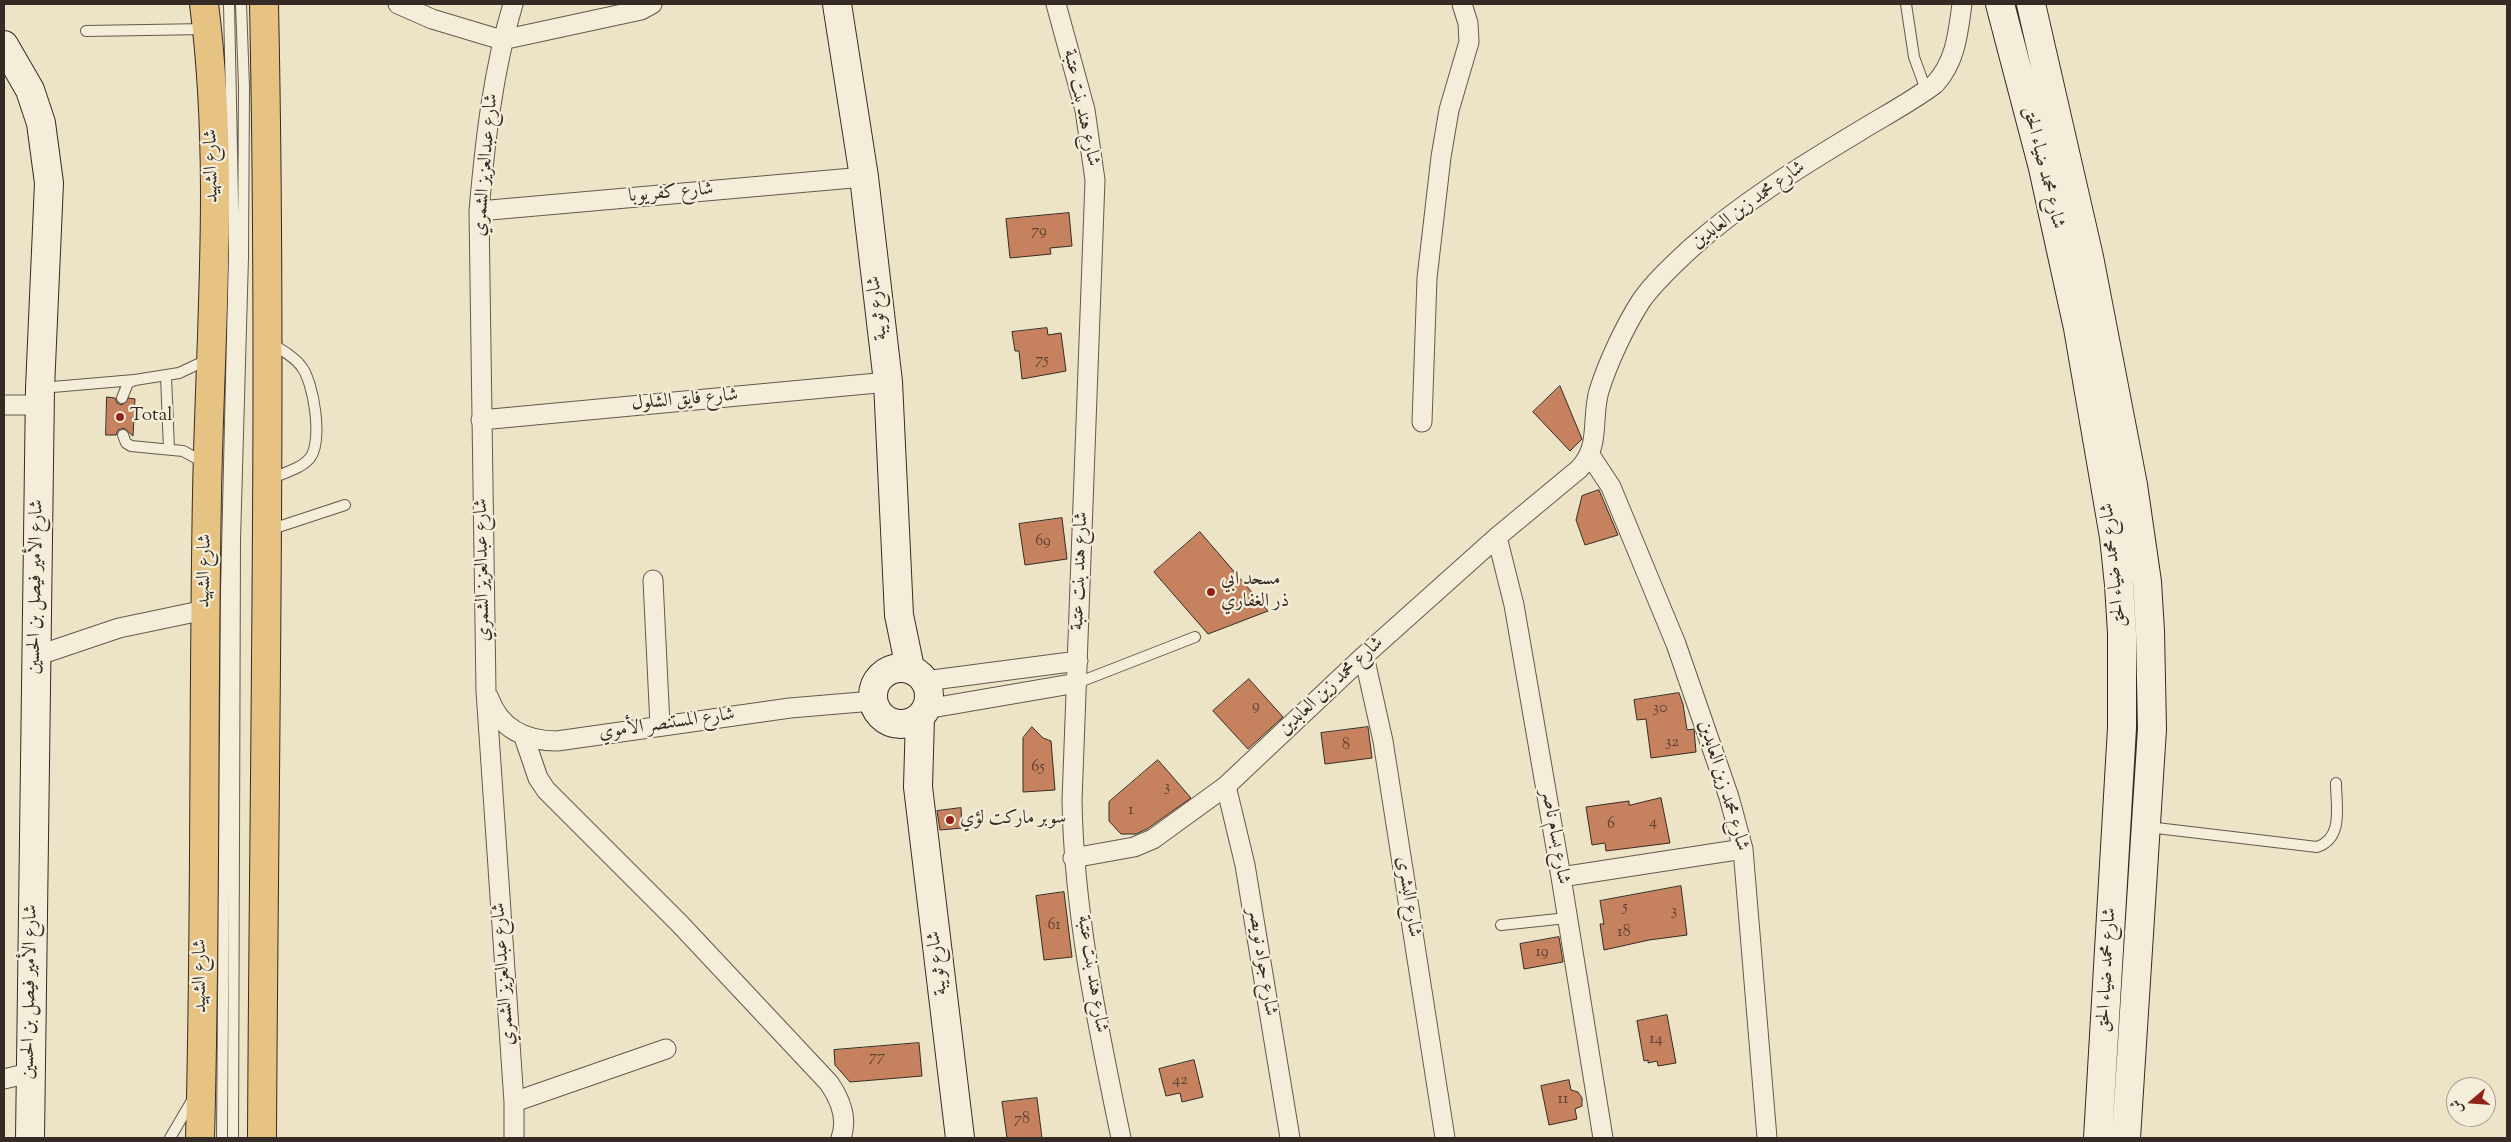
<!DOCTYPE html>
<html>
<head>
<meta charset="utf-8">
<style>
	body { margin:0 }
	#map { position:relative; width:2511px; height:1142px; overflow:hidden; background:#ede3c6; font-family:"Sorts Mill Goudy",Amiri,serif }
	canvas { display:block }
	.frame { position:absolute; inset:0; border:5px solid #362b24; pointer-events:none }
	.north { position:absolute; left:2446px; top:1077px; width:50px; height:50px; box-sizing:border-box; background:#f3edda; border:1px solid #a79f91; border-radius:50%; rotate:252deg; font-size:14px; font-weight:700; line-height:20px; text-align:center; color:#362b24 }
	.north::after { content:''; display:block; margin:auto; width:18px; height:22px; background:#8f2418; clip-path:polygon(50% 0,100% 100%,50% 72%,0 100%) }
</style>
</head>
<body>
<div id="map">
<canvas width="2511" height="1142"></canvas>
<div class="frame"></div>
<div class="north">ش</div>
</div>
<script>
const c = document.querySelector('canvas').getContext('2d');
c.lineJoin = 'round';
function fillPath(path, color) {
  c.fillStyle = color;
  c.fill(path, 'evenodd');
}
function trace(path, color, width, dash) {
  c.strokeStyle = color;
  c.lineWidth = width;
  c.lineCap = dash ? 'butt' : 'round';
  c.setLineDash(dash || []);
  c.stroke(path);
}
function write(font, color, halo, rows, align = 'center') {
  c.font = font + ' "Sorts Mill Goudy",Amiri,serif';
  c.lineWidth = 4.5;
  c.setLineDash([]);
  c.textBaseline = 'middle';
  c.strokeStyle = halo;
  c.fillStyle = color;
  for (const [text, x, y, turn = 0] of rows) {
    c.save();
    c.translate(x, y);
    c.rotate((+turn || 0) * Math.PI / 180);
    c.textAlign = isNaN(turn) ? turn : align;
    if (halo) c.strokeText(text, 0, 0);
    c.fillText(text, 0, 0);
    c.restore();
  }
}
const building = new Path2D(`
	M1069,213L1072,246L1050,248L1051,254L1010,258L1006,219Z
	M1047,328L1048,335L1061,333L1066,371L1022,379L1019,351H1015L1012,332Z
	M1560,386L1582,439L1570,451L1533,412Z
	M107,397L115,398L117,403L122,405L129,398L135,399L133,436L124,428L118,430L116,435H106Z
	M1599,490L1618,535L1585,545L1576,520L1582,496Z
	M1062,518L1067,559L1025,565L1019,524Z
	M1200,532L1268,611L1208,634L1154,572Z
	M1249,679L1283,717L1248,749L1213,711Z
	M1679,693L1683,704L1687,730L1694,729L1696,752L1651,758L1646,719L1637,720L1634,700Z
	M1032,727L1043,738L1051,741L1055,790L1023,792V738Z
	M1368,727L1372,758L1325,764L1321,733Z
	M1158,760L1191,798L1147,829L1136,834H1121L1109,821V802Z
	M1661,798L1670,843L1606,851L1605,843L1592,845L1586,807L1629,801V805Z
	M961,808L962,828L940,830L937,811Z
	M1681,886L1687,935L1649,940L1604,950L1600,924H1604L1600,901Z
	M1064,892L1072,957L1044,960L1036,896Z
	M1559,937L1563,962L1524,969L1520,944Z
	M1667,1015L1676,1063L1658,1066L1657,1061L1648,1063V1060L1644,1061L1637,1021Z
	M919,1043L922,1076L850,1082L835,1065L834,1050Z
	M1194,1060L1203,1097L1182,1102L1180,1093L1166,1096L1159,1069Z
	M1569,1080L1571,1090L1578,1092L1582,1098V1106L1575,1109L1577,1119L1549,1125L1541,1086Z
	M1037,1098L1042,1138H1007L1002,1102Z`);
fillPath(building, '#c6825f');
trace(building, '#362b24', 1);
const lane = new Path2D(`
	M1906,4L1914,57L1926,90
	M86,31L206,29
	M166,376L169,449
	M41,388L134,380
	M122,398L128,383L135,380L179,373L209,359
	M123,435L126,443L131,446L183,451L205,463
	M270,479C283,473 301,469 310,458C323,441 314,382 301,366C294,356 281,350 271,343
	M269,530L345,505
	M1077,683L1195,637
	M2148,827L2317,847C2344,838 2336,806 2336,783
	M1501,925L1567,918
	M170,1138L194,1097
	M222,1138L226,593L234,252L229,4
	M233,1138L235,540L243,257L244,87L241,4`);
const street = new Path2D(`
	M398,4L432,19L502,40L641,10L652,4
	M513,4C493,71 485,141 479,211L486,691L514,1102V1138
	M1056,4L1085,110L1095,180L1072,801C1074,915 1098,1027 1121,1138
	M479,211L864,177
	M4,405H40
	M481,420L888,382
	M1422,422L1427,278L1441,157L1449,110L1469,42L1468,23L1462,4
	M1590,455L1611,487L1676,644L1729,797L1743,849L1767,1138
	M1497,537L1514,605L1561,877L1603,1138
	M653,580L660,726
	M36,656L119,628L205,610
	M1364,656L1383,741L1445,1138
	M925,681L1078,661
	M489,698C500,729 526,741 557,741L790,708L873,701
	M926,709L1077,683
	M524,737L538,778L546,790L680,924L829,1083C840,1099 848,1119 841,1138
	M1226,786L1245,865L1290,1138
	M1073,858L1134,847L1153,839L1226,786L1364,656L1497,537L1579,469C1601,447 1591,418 1599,391C1608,362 1625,326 1641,301C1654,282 1673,265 1690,249C1741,203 1800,167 1858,132C1884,116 1911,102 1935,84C1956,61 1958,33 1962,4
	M1561,877L1743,849
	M4,1079L29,1073
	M514,1102L666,1049`);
const secondary = new Path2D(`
	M837,4L864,177L888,382L899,615L910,668
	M2000,4L2043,168L2078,328L2114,537L2119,585L2122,633V728L2098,1138
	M2031,4L2089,257L2133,485L2147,582L2150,631L2152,729L2126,1138
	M4,45L30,90L41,123L49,183L40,388L30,1138
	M873 696a28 28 0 1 1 56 0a28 28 0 1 1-56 0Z
	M920,717L918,787L960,1138`);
const highway = new Path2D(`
	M200,1138C206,924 203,709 207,494C210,331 225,166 204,4
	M262,1138C264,760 272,382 264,4`);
trace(lane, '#64594c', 12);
trace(street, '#64594c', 21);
trace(secondary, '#362b24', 30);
trace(highway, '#362b24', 30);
trace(lane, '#f3edda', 10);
trace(street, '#f3edda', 19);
trace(secondary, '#f3edda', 28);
trace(highway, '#e6c283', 28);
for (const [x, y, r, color] of [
	[120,417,5,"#8f2418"],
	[1211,592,5,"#8f2418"],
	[950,820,5,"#8f2418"]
]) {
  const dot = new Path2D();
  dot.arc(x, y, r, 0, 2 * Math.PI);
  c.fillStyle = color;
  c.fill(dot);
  trace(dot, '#f3edda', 2);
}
write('16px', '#5a4133', null, [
	["79",1039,232],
	["75",1042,361],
	["69",1043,542],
	["9",1256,707],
	["30",1660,709],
	["32",1672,743],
	["8",1346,746],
	["65",1038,768],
	["3",1167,788],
	["1",1131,811],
	["4",1653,823],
	["6",1611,825],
	["5",1625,908],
	["3",1674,912],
	["61",1054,926],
	["18",1624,933],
	["19",1542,953],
	["14",1656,1040],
	["77",877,1058],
	["42",1180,1081],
	["11",1563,1100],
	["78",1022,1120]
]);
write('19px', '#362b24', '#f3edda', [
	["شارع هند بنت عتبة",1080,108,78],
	["شارع عبدالعزيز الشمري",487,165,-85],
	["شارع الشهيد",213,166,-91],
	["شارع محمد ضياء الحق",2042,168,76],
	["شارع كفريوبا",671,194,-5],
	["شارع محمد زين العابدين",1749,206,-36],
	["شارع ثويبة",879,308,-97],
	["شارع فايق الشلول",685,401,-5],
	["شارع محمد ضياء الحق",2115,565,-96],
	["شارع عبدالعزيز الشمري",484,570,-91],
	["شارع الشهيد",206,571,-89],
	["شارع هند بنت عتبة",1081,571,-88],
	["شارع الأمير فيصل بن الحسين",37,587,-89],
	["شارع محمد زين العابدين",1332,687,-43],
	["شارع المستنصر الأموي",667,725,-8],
	["شارع محمد زين العابدين",1722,786,73],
	["شارع بسام ناصر",1554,837,80],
	["شارع البشرى",1407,897,81],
	["شارع جواد نويصر",1261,962,81],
	["شارع ثويبة",939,963,-97],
	["شارع محمد ضياء الحق",2108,970,-87],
	["شارع عبدالعزيز الشمري",505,974,-94],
	["شارع هند بنت عتبة",1091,974,81],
	["شارع الشهيد",202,976,-90],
	["شارع الأمير فيصل بن الحسين",31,992,-89]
]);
write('19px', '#362b24', '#f3edda', [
	["Total",130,417],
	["مسحد ابي",1221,581],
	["ذر الغفاري",1221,603],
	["سوبر ماركت لؤي",960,820]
], 'left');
</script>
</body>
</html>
